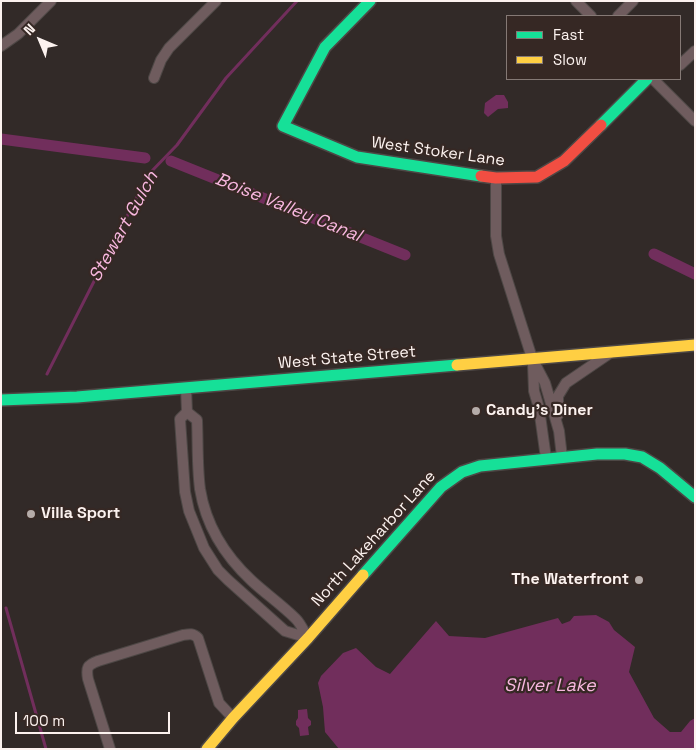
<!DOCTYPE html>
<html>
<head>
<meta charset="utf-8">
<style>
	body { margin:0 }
	#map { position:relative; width:696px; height:750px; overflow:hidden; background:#322a28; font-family:"Space Grotesk",sans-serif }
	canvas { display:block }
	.frame { position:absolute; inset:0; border:2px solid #fcf2ef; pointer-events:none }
	.legend { position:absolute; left:506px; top:15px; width:175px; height:65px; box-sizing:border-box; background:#362824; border:1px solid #857975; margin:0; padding:6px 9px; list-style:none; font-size:15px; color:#fcf2ef }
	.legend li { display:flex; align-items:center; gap:10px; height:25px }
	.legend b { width:25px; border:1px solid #857975 }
	.north { position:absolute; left:15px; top:15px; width:50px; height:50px; -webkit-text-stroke:4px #362824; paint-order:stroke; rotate:315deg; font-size:14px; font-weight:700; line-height:20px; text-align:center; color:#fcf2ef }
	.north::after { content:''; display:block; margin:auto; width:18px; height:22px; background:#fcf2ef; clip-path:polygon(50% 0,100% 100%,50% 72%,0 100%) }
	.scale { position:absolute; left:15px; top:712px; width:155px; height:22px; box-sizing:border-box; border:2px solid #fcf2ef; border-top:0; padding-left:6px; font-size:15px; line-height:18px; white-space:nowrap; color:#fcf2ef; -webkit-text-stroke:4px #362824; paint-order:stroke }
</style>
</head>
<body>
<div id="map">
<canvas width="696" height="750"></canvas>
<div class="frame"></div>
<ul class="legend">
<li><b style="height:6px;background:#16e098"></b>Fast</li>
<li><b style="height:6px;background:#ffcf43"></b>Slow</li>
</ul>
<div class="north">N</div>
<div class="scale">100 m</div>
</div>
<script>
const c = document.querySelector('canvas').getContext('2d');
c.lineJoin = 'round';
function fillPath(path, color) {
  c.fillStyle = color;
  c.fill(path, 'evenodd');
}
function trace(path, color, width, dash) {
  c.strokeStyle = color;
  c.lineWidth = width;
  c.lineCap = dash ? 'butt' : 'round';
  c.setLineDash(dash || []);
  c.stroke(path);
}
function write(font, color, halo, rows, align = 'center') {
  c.font = font + ' "Space Grotesk",sans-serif';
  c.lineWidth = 4.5;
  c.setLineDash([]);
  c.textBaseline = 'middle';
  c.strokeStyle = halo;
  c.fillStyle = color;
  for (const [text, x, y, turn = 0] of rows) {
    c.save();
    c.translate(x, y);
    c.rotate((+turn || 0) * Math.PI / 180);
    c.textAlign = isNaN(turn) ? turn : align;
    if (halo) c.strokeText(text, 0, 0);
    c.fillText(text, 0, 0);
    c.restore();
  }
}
fillPath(new Path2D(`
	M496,95H504L508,102V108L498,109L488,117L484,113L485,103Z
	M596,615L609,622L614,630L635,647L629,672L654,718L670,732H681L690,721L695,718V749H339L325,732L323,707L318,683L321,676L343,653L356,648L376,667L390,674L436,621L449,636L485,638L558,618L562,624L570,621L574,616Z
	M307,709L308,718L311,721V725L308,727L309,735L300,736L299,728L296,725V721L298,718V710Z`), '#712e5c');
trace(new Path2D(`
	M47,374L148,175L177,145L226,78L297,1
	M6,608L46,749`), '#712e5c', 3);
trace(new Path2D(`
	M1,139L145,158
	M171,161L405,255
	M654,254L695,274`), '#712e5c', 11);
const street = new Path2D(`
	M576,1L591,16
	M618,16L633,1
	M1,46L18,34L51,1
	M680,65L695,51
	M154,78L161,60L169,48L216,1
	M653,79L695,121
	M496,178V236L499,254L532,358L545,383L559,431L562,457
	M533,364L534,391L539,408L546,458
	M186,388L187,412L180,419L185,492L189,511L204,548L218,570L228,580L285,631L308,638
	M187,412L197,420C198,443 197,466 200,489C206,526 225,556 252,581C266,594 282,605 296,619C301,624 304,632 308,638
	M558,415V396L566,383L610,353
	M110,749L88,679C86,668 87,665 98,661L183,635C189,634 193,633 198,638L219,703L233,718`);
const fast = new Path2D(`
	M370,1L325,47L283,126L357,157L481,176
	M601,125L647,79
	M1,400L77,397L457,365
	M363,575L441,487L462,472L480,466L597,454H625L642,457L660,468L695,497`);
const slow = new Path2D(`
	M457,365L695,345
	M207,749L233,718L308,638L363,575`);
const jam = new Path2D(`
	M481,176L496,178L537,177L564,161L601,125`);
trace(street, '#4d4745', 12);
trace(fast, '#4d4745', 14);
trace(slow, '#4d4745', 14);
trace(jam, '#4d4745', 14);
trace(street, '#6f5c5e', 10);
trace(fast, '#16e098', 11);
trace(slow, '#ffcf43', 11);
trace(jam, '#f24e42', 11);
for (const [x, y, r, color] of [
	[476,411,5,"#b5aca9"],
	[31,514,5,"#b5aca9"],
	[639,580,5,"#b5aca9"]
]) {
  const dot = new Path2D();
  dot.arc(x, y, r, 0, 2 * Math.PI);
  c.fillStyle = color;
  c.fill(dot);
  trace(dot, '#362824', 2);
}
write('16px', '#fcf2ef', '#362824', [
	["West Stoker Lane",438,152,8],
	["West State Street",347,358,-5],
	["North Lakeharbor Lane",374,539,-48]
]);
write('bold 16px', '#fcf2ef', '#362824', [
	["Candy's Diner",486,411],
	["Villa Sport",41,514],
	["The Waterfront",629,580,"right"]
], 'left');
write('italic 18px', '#f8b7df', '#362824', [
	["Boise Valley Canal",288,208,22],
	["Stewart Gulch",124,227,-61],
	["Silver Lake",550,686]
]);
</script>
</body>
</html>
